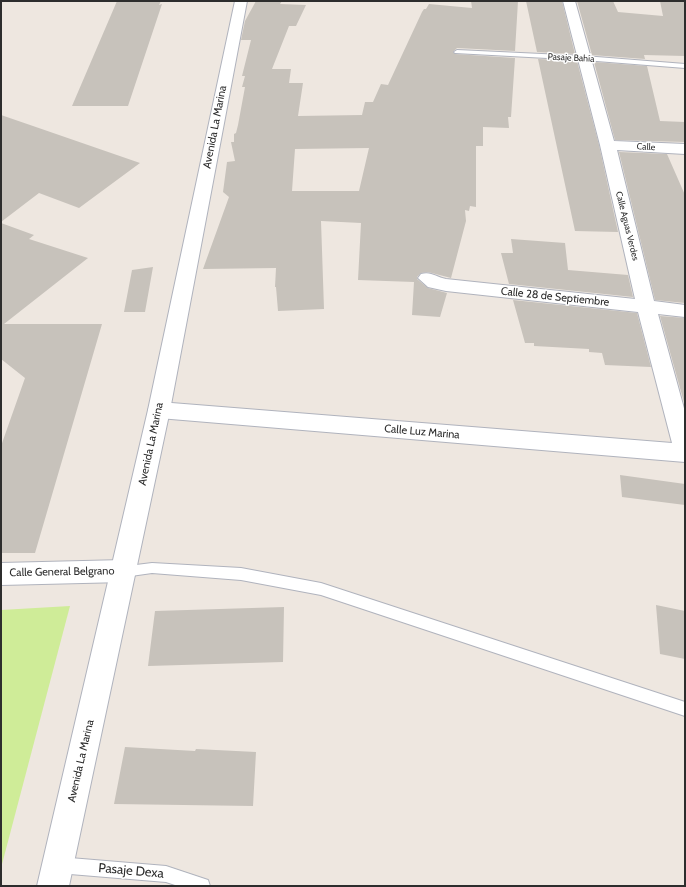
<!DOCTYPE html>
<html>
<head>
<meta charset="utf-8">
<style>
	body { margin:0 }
	#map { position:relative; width:686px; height:887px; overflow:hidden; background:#eee7e0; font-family:Cabin,sans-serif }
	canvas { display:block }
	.frame { position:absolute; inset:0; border:2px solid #2d2d2d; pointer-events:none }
</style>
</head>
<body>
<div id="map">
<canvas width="686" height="887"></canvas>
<div class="frame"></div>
</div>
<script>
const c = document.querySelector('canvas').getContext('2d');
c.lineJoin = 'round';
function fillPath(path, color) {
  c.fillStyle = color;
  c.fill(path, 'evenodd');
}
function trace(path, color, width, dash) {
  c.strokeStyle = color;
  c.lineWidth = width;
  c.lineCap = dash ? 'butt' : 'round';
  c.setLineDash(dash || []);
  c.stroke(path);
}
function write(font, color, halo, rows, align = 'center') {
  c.font = font + ' Cabin,sans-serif';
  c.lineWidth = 3;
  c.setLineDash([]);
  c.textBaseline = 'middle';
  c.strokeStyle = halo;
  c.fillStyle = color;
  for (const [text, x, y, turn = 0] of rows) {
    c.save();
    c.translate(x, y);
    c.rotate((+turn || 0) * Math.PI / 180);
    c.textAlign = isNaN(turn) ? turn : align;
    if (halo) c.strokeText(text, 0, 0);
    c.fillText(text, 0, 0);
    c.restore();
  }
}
fillPath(new Path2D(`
	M70,606L1,868V610Z`), '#cfec98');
fillPath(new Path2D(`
	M117,1H161L159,5L162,4L128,106H72Z
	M256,1H282L280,4L306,5L296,26H289L272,69H291L289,83H303L298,116L362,115L365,102H373L381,84L388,85L422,12L424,9H426L429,4L472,8L471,1H518L515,51L457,48L453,52L455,54L515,58L511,117H508L509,128L483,127V146H476V207L470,206L469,211L465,210L466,221L451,278L428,272L421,273L417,277V279L428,288L447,293L440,317L412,315L414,282L358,280L361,223L321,221L324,309L278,311L276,287H275L276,268L203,269L229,197L223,192L227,162L235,161L231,142H234V134L236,133L238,125L245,87H242L245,76H242L251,40H241L245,21ZM369,148L359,191H292L295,149Z
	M526,1H562L575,54L537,52Z
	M577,1H613L618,12L663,16L660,1H685V56L644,55L645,59L592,55Z
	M538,59L577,61L599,145L618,232L575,231Z
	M594,62L647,66L660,121L685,122V142L615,140Z
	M1,115L33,126L140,163L79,208L39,193L1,222Z
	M619,152L667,154L685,195V303L655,300Z
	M1,223L34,235L29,239L88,258L4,324H102L35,553H1V446L25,378L1,359Z
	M511,239L565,243L568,270L628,275L633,297L509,284L501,253H513Z
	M153,267L145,312H124L132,270Z
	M513,300L637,313L651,367L605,365L602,353L589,352V349L534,346V343H525Z
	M660,316L685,318V406Z
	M620,475L685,484V505L622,497Z
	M656,605L685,611V659L660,654Z
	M284,607L283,662L148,666L155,611Z
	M125,747L195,751L196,749L256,752L253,806L114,804Z`), '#c7c2bb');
const lane = new Path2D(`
	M457,50L584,56L685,64V68L584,60L455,53L454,52Z
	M152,563L241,568L321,583L685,702V716L321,595L241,580L152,573L124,577L120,575L118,571L120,567Z
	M58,857L166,866L208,880L210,886H178L166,882L58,873L52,871L50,865L52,859Z`);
const street = new Path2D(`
	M563,1H575L614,141L685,144V154L617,150L654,301L685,305V317L658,314L685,412V462L159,418L151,416L148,410L151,404L159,402L672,443L638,312L446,291L428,287L418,278L421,274C431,271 436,277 446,279L635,299L600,145Z
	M124,560L133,563L136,571L133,579L124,582L1,585V563Z`);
const secondary = new Path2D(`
	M235,1H247L170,410L69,886H37L148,410Z`);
trace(lane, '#b0b3bd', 2);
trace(street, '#b0b3bd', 2);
trace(secondary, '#b0b3bd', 2);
fillPath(lane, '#fff');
fillPath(street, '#fff');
fillPath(secondary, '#fff');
write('9px', '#2d2d2d', '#fff', [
	["Pasaje Bahía",571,58,3],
	["Calle",646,147,3],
	["Calle Aguas Verdes",627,226,76]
]);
write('11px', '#2d2d2d', '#fff', [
	["Avenida La Marina",215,127,-79],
	["Calle 28 de Septiembre",555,297,6],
	["Calle Luz Marina",422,432,5],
	["Avenida La Marina",151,444,-78],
	["Calle General Belgrano",62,572,-1],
	["Avenida La Marina",81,761,-77]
]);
write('13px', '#2d2d2d', '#fff', [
	["Pasaje Dexa",131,871,5]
]);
</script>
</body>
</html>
